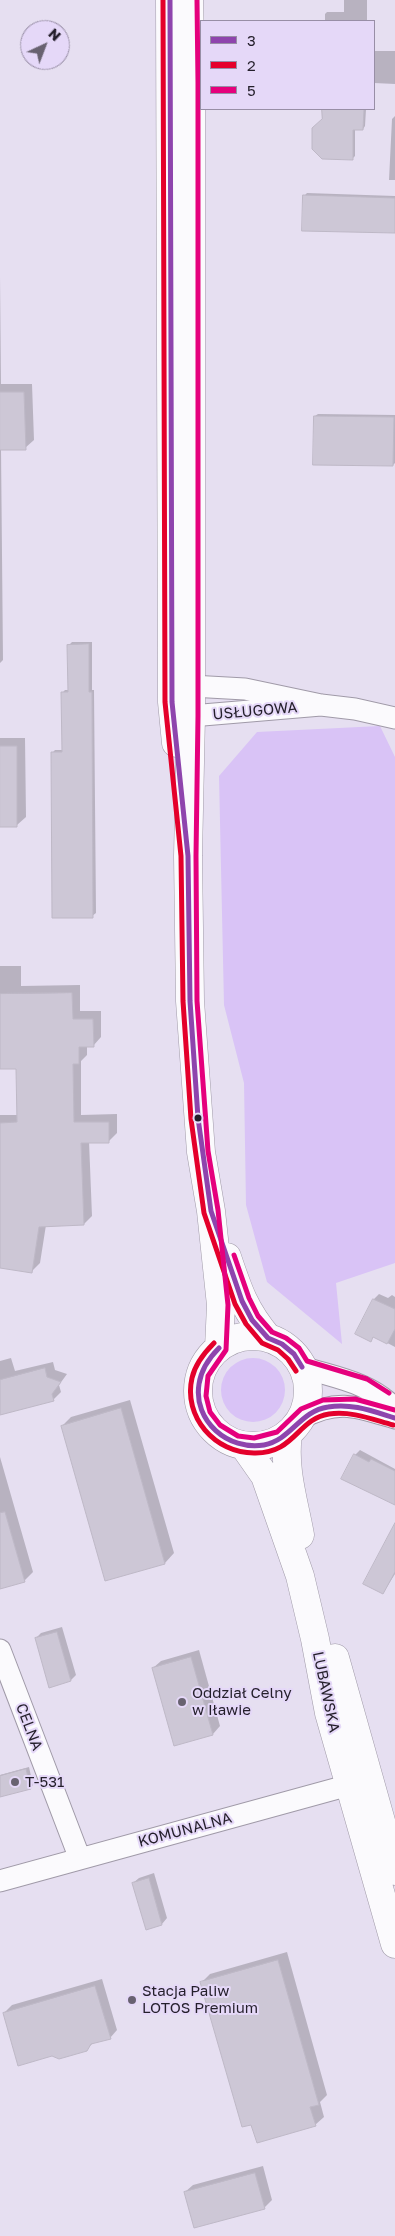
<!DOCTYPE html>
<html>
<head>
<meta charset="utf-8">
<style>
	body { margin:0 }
	#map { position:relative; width:395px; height:2236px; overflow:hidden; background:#e6dff1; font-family:"Golos Text",sans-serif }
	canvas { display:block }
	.legend { position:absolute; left:200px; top:20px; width:175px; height:90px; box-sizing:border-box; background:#e5d8f8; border:1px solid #988ea6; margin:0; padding:6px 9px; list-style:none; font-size:15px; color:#241f2b }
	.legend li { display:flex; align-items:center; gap:10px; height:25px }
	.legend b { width:25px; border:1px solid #988ea6 }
	.north { position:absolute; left:20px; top:20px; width:50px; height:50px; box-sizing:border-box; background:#e5d8f8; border:1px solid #988ea6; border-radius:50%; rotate:43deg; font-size:14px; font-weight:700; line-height:20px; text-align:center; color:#241f2b }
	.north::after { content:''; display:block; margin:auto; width:18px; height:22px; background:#686270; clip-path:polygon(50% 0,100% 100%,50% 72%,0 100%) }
</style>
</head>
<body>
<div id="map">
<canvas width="395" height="2236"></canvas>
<ul class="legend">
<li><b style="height:6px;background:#8e44ad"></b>3</li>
<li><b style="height:6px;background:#e4002b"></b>2</li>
<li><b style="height:6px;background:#e5007d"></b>5</li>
</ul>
<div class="north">N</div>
</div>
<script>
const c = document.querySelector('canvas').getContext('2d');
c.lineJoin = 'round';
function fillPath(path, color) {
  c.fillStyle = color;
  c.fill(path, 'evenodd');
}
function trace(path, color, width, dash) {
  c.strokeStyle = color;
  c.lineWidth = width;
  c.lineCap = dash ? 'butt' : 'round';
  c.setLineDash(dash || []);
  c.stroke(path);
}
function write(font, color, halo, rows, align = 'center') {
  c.font = font + ' "Golos Text",sans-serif';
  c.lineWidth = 4;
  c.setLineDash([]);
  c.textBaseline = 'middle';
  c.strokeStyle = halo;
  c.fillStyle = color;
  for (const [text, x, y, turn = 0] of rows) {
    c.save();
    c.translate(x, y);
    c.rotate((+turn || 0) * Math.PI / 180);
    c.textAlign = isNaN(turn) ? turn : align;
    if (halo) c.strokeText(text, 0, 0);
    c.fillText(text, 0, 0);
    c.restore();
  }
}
fillPath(new Path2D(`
	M380,726L395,757V1263L336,1283L342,1344L267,1282L246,1205L244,1083L224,1005L219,776L257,732Z
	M221 1390a32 32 0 1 1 64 0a32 32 0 1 1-64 0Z`), '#d9c3f6');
fillPath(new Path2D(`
	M344,0H367V21H325V14L327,12H344Z
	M374,51H395V84L374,83Z
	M324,109H366L365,126L363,129H355V156L353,158L324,119Z
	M395,116V180H389L392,119Z
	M307,193L395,196V232L304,196Z
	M0,276L1,384H32L34,440L25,448H1L3,660L0,663Z
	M318,414L395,415V463L393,465L315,416Z
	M72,642H92V690H94L96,913L92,916L52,753L55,750H63L62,693L65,690H69V645Z
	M0,738H25L26,817L17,825L0,826Z
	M0,966H21V986L80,985V1011H101V1037L93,1046H87V1055L81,1061V1115L117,1114V1133L109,1141H89L92,1216L84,1224L46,1225L40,1263L32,1271L0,1232V1115H18L17,1068H0Z
	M379,1294L388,1298L392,1295L395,1297V1347L374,1336L370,1340L357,1333L374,1299Z
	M11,1358L15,1371L53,1362L55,1370L67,1374L59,1385L61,1392L53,1400L0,1413V1361Z
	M130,1400L174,1553L165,1563L106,1579L62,1426L71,1417Z
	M360,1450L395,1469V1504L355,1455Z
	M0,1457L33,1572L24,1581L0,1588Z
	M395,1526V1574L383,1593Z
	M62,1627L76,1675L71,1680L36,1638L41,1633Z
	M199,1650L220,1726L213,1734L153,1668L161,1661Z
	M29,1767L33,1785L31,1788L0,1796V1775Z
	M154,1873L167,1918L162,1924L147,1928L133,1883L139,1878Z
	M287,1952L327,2095L320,2102L324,2117L315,2125L201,1983L210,1974Z
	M102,1979L117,2030L110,2038L94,2042L86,2050L4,2013L12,2005Z
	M263,2166L272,2200L264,2208L185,2192L193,2185Z`), '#0003');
const building = new Path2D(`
	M322,109H364L363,130H353V160L322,159L312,149V128L322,119Z
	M303,195L395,198V233L302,231Z
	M0,392H24L26,450H0Z
	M314,416L394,417L393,466L313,465Z
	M89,644V692H92L93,918H52L51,752H62L61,692H68L67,645Z
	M0,746H17V827H0Z
	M72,993L73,1019H93L94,1047H79V1064H73L74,1122H109V1143H81L84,1225L39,1227L32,1273L0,1268V1123L17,1122L16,1069H0V994Z
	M373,1299L395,1309V1329L387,1344L373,1337L371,1342L355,1334Z
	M45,1368L47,1377L61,1382L52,1394L54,1401L0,1415V1380Z
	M121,1408L165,1564L105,1581L61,1426Z
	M354,1454L369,1462L371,1459L395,1471V1505L341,1479Z
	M5,1512L25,1582L0,1589V1513Z
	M395,1523V1572L383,1594L363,1584Z
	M57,1632L71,1681L49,1688L35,1638Z
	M191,1657L213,1735L174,1746L152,1668Z
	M26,1769L31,1789L0,1797V1776Z
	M149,1878L162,1925L146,1930L132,1883Z
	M278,1960L319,2105L310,2107L316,2126L257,2143L251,2125L242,2127L200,1982Z
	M95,1986L111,2039L91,2044L87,2051L59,2059L52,2056L18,2066L3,2013Z
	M255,2173L265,2209L194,2228L184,2192Z`);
fillPath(building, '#cdc7d6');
trace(building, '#beb8c6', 1);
const minor = new Path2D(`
	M321,705L191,716L172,702L191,686L245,689L321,705L355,709L395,718
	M302,1367C336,1378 370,1382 395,1409
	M302,1418C338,1398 358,1407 395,1418
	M0,1650L80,1859
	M0,1881L364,1781`);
const secondary = new Path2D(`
	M170,0L172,702L176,743
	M189,0L191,83V716L188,856L190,1001L201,1152L211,1211L221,1305L219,1348
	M227,1257C238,1290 245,1311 268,1338
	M198 1391a55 55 0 1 1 110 0a55 55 0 1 1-110 0Z
	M288,1434C283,1468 294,1502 300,1535
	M244,1446L265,1476L300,1576L315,1639L329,1713L395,1944
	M335,1658L395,1871`);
trace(minor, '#a09aa8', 23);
trace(secondary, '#a09aa8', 29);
trace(minor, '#fbfafd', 21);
trace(secondary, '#fbfafd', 28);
trace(new Path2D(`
	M170,0L172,702L188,856L190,1001L198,1118L211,1211L242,1301L252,1320L268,1338L282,1344L294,1354L302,1367
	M219,1348C209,1358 201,1370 199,1384C193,1421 228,1451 264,1445C291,1440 300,1411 328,1407C352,1403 372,1411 395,1418`), '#8e44ad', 5);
trace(new Path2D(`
	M163,0L165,702L181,856L183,1001L191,1119L204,1213L235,1304L246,1324L262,1343L278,1350L288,1359L296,1371
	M214,1343C204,1353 195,1364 192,1378C183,1417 215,1453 254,1453C295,1454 297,1419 329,1414C352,1411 371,1419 393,1425`), '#e4002b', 5);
trace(new Path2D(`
	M197,0L198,83V716L196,856L197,1001L208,1151L218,1210L228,1305L226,1350L208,1376L206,1396L210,1412L220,1425L238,1436L254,1438L277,1432L301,1409L323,1400L355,1399L395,1410
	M234,1255L249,1298L258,1316L272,1332L286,1338L299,1348L307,1361L367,1379L389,1393`), '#e5007d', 5);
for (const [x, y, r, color] of [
	[198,1118,4.5,"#241f2b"],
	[182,1702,5,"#686270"],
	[15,1782,5,"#686270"],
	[132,2000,5,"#686270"]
]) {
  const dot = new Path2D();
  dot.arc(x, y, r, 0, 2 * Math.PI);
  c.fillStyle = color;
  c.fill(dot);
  trace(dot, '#e5d8f8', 2);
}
write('15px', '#241f2b', '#e5d8f8', [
	["USŁUGOWA",255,711,-5],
	["LUBAWSKA",326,1692,78],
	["CELNA",29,1727,69],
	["KOMUNALNA",185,1830,-15]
]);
write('15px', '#241f2b', '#e5d8f8', [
	["Oddział Celny",192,1693],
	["w Iławie",192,1710],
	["T-531",25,1782],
	["Stacja Paliw",142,1991],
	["LOTOS Premium",142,2008]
], 'left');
</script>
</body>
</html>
